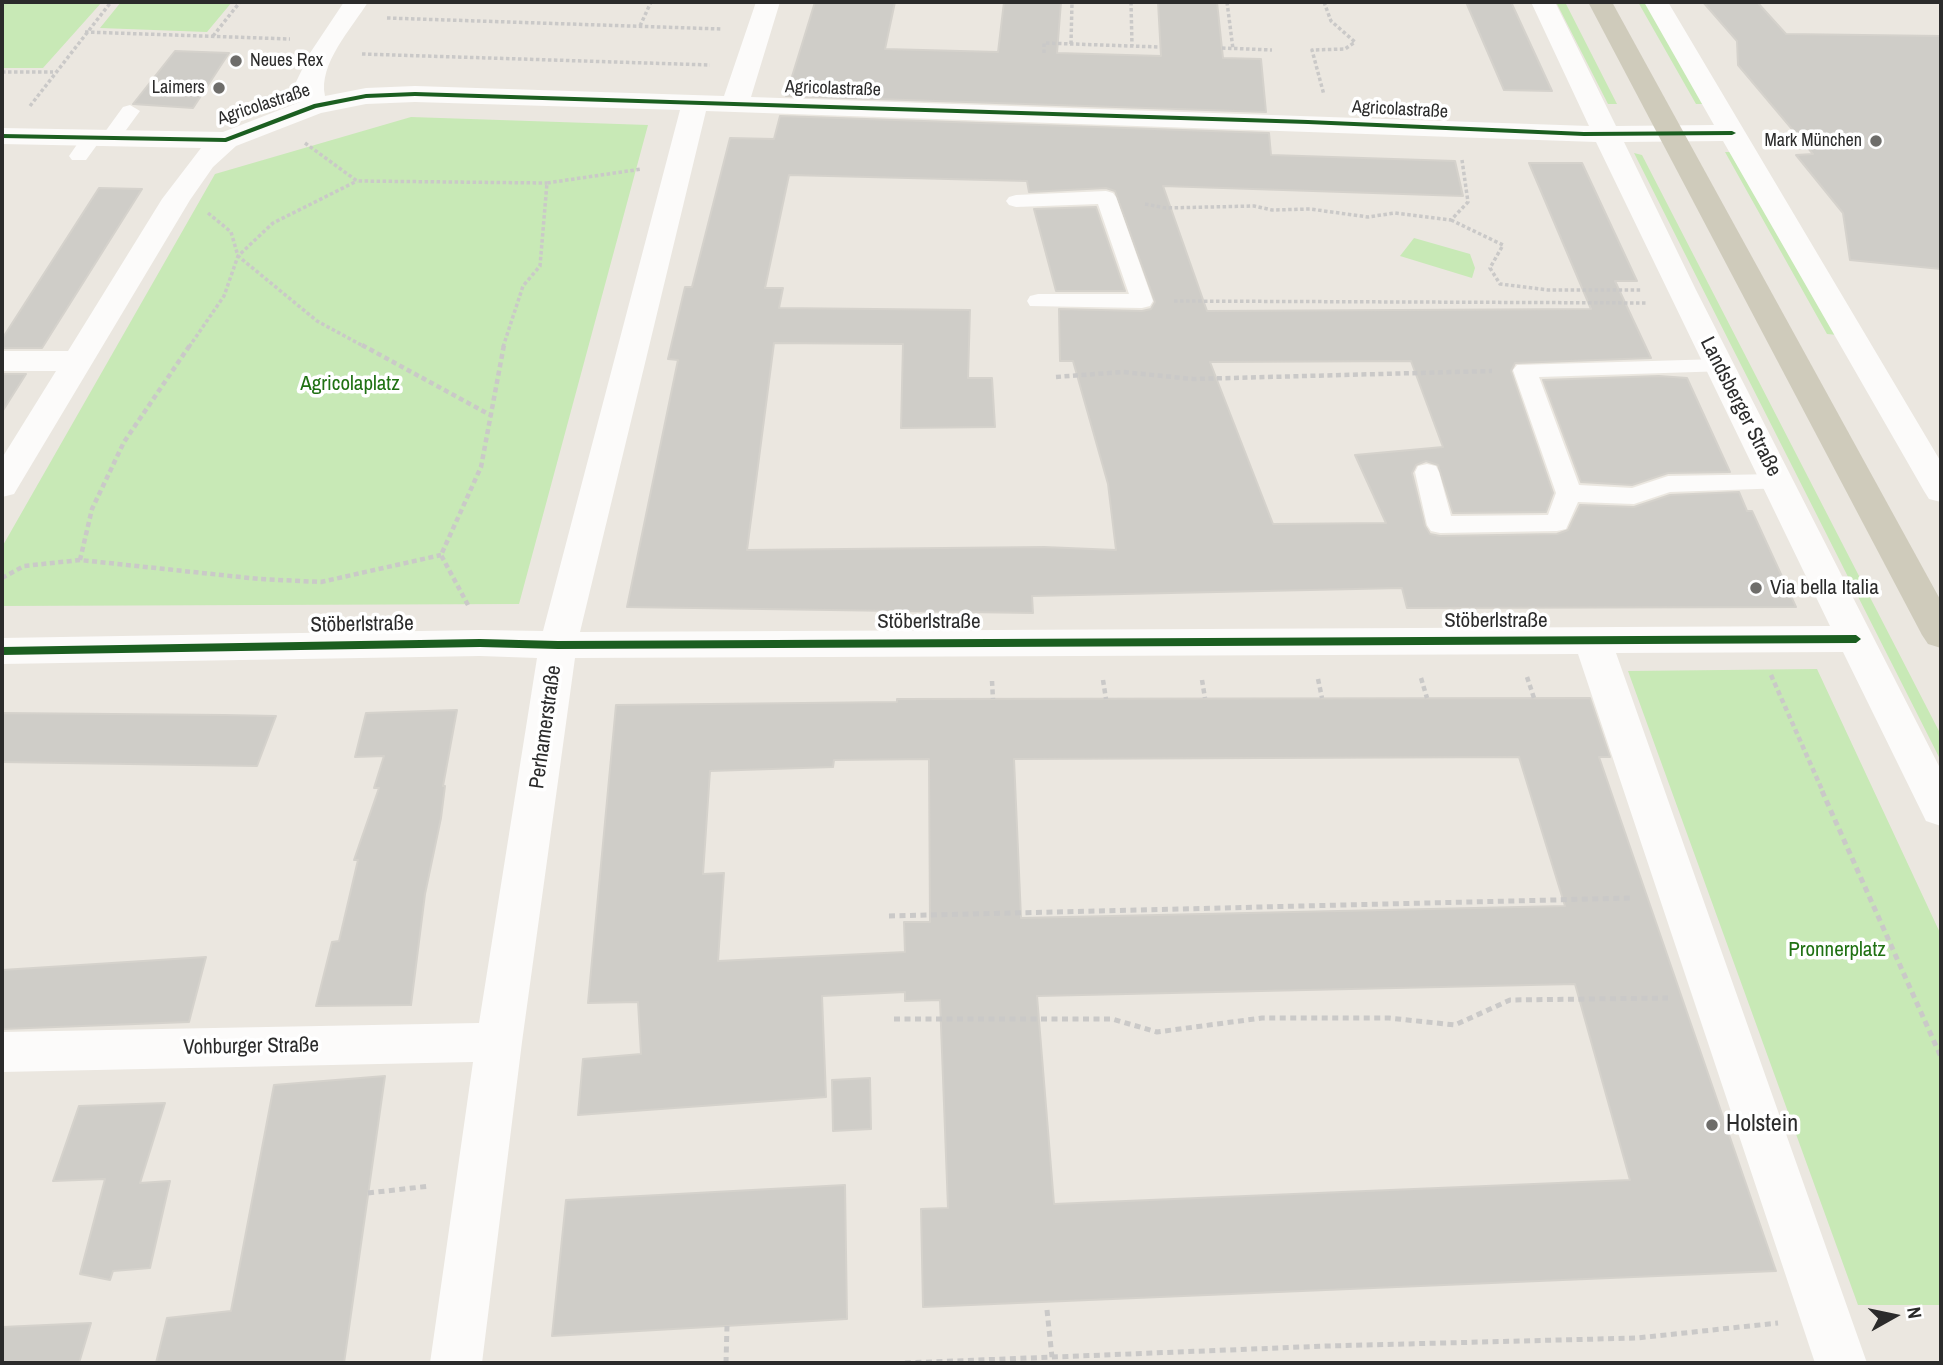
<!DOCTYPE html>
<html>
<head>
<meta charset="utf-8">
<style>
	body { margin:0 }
	#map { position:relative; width:1943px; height:1365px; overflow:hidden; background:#ebe7e0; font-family:"Archivo Narrow",sans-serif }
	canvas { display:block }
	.frame { position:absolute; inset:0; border:4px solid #2b2b2b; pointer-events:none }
	.north { position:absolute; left:1859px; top:1281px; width:70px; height:70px; -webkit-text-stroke:5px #fff; paint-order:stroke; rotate:81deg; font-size:19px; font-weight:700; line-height:28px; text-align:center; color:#2b2b2b }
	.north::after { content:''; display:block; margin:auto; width:24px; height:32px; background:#2b2b2b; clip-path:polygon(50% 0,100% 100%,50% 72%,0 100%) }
</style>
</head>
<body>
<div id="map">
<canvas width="1943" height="1365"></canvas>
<div class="frame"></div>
<div class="north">N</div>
</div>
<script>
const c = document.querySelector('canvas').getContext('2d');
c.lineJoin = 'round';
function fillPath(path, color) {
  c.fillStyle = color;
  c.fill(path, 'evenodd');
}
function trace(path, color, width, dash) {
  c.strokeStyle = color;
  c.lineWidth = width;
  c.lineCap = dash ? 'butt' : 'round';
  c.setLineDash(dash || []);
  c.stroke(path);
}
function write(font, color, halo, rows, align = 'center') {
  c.font = font + ' "Archivo Narrow",sans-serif';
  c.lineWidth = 7;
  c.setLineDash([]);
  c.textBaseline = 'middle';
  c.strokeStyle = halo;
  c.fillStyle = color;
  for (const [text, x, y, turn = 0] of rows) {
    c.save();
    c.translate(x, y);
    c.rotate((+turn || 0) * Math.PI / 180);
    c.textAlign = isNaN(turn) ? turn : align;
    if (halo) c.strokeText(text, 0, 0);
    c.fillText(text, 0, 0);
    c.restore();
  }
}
fillPath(new Path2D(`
	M2,2H102L43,68H2Z
	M121,2H232L207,32L100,28Z
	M1556,2H1565L1617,104H1608Z
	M1638,2H1646L1705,104H1696Z
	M411,117L648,125L519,604L2,606V547L215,174Z
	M1725,152H1731L1838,335L1827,334Z
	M1634,153L1642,155L1941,735V761Z
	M1414,238L1470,254L1475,268L1472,278L1400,256Z
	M1817,669L1941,935V1305H1858L1628,671Z`), '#c8e9b6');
const building = new Path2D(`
	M815,2H895L885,49L998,52L1004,2H1061L1057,53L1161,56L1158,2H1217L1223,58L1261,59L1266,112L786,96Z
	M1466,2H1511L1552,91L1504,90Z
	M1703,2H1757L1786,34L1941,36V269L1850,260L1843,213L1796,155L1813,154L1738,65L1737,41Z
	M175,51L229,53L193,108L133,104Z
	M780,116L1269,133L1271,155L1455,161L1463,196L1163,186L1207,311L1591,309L1529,163H1582L1637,281H1615L1651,358L1515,363L1511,371L1553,493L1546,512L1453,513L1438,465L1426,461L1416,465L1412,473L1425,526L1430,534L1440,536L1557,534L1568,530L1580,505L1634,507L1670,495L1739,492L1747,511H1752L1796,607L1407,608L1402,588L1032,596L1033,613L627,607L678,360L668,359L685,287H692L730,138L774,139ZM789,175L1027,181L1029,192L1106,188L1115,191L1155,302L1151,309L1142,311L1059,309L1060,361H1073L1108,484L1116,550L1044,547L747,550L774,343L903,344L901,428L995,427L992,378H968L970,310L779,308L783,288H765ZM1411,361L1443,447L1355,455L1386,523L1273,524L1210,362Z
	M99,188L142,189L42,348H2V339Z
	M1096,207L1125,291H1056L1034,209Z
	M2,374H26L2,412Z
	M1659,376L1687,378L1730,472L1668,473L1632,485L1581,482L1543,380Z
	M1590,698L1610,757H1599L1776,1271L923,1307L921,1209L948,1208L940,1000L905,1001V992L822,996L826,1097L578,1115L583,1059L641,1054L638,1002L588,1003L616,705L897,702V699ZM1519,757L1565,906L1021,918L1014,759ZM929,759L930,922H904L905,952L718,961L724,873L703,874L710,771L833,767L834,760ZM1575,984L1630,1180L1054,1204L1037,996Z
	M457,710L443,786H445L441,818L425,894L411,1005L316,1006L332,942L339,941L358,860H354L379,788H374L384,756L355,757L366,713Z
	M2,713L224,715L276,716L257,766L2,762Z
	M206,957L189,1022L2,1029V970Z
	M385,1076L344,1363H156L167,1318L231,1311L274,1085Z
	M870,1078L871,1129L833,1131L832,1080Z
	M165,1103L140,1183L170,1181L150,1268L113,1271L110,1280L80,1274L105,1179L53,1181L79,1106Z
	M845,1185L847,1319L552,1336L566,1200Z
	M91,1323L79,1363H2V1327Z`);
fillPath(building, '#cfcdc8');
trace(building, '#d5d2cc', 2);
trace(new Path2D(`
	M1131,2L1132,46
	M1227,2L1233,49
	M1324,2L1331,21L1355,42L1345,49L1312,50L1324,95
	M387,18L721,29
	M640,26L651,2
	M85,32L290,39
	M213,36L240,2
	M1071,44L1072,2
	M1222,48L1272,50
	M1044,53V43L1160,47
	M362,54L710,65
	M2,72H53
	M30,106L111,2
	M305,143L357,181L547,183
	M1145,204L1166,208L1254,206L1272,210L1310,209L1368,217L1395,213L1451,220L1468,202L1462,160
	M208,213L231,232L238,256L317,321L365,347
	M1451,220L1503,245L1490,268L1500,284L1548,290H1641
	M1174,301L1648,303
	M189,347L224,296L238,256L273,223L357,181
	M503,347L523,286L540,266L547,183L642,169`), '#cac9c8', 3.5, [3.5, 2.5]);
trace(new Path2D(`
	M362,345L492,416
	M1056,377L1123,372L1193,379L1492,371
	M80,560L92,509L124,442L190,345
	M2,578L24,566L80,560L259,579L321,582L441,555
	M468,605L441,555L481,467L504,345
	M1771,675L1823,792
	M1527,677L1534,698
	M1421,678L1427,698
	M1318,679L1322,698
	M1103,680L1106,699
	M1202,680L1205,698
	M992,681L993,699`), '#cac9c8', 4.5, [5, 3.5]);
trace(new Path2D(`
	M1822,791L1941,1057
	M889,916L1634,898
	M894,1019H1112L1157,1032L1262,1018H1389L1455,1025L1510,1000L1668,998
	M368,1193L430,1186
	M1047,1310L1052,1357
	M726,1363L727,1326
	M905,1363L1327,1346L1637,1338L1778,1323`), '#cac9c8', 5, [6, 4.5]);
fillPath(new Path2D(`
	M130,105L140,111L118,141L111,143L102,138L86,160H72L69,156L85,133L92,131L102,136L123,107Z
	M1106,191L1113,193L1116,197L1153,301L1150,306L1142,308L1030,306L1027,301L1030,296L1038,294H1129L1098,204L1016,207L1009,205L1006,201L1009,197L1016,195Z
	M1719,359L1727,361L1731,366L1727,371L1539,377L1579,485L1632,488L1668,476L1777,474L1786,476L1790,482L1786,488L1670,492L1634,504L1578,502L1566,529L1557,531L1440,533L1431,531L1427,525L1415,472L1418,466L1427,464L1436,466L1439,472L1451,516L1548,515L1556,493L1513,370L1517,365Z`), '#fcfbfa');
fillPath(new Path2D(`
	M344,2H368C352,28 318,64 325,96L366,88L415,86L724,96L756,2H780L751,97L1589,126L1531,2H1555L1616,126L1714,125L1644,2H1668L1941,462V502L1929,499L1924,491L1723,141L1624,142L1696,290L1941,770V826L1926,821L1843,652L1616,653L1867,1363H1815L1578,654L575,658L522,1042L482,1363H430L473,1062L2,1072V1032L479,1023L537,658L480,656L2,664V638L480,630L543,631L680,110L415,102L366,104L321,113L236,146L213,167L190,200L14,494L2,497V458L56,371H2V351H68L162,199L201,148L2,144V128L223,132L300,102L296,82L310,53ZM706,111L1596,142L1830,626L580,632Z`), '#fcfbfa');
fillPath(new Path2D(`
	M1588,2H1612L1941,601V648L1928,644L1922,635Z`), '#cfcbbb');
fillPath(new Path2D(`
	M415,92L1308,120L1584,132L1732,131L1736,133L1732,135L1584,136L1308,124L415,96L366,98L316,108L226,142L2,138V134L225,138L314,104L366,94Z
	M1856,635L1861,639L1856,643L558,649L480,647L2,655V647L480,639L558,641Z`), '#1b5e20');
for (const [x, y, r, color] of [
	[236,61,7,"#6e6d6a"],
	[219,88,7,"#6e6d6a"],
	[1876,141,7,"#6e6d6a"],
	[1756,588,7,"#6e6d6a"],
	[1712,1125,7,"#6e6d6a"]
]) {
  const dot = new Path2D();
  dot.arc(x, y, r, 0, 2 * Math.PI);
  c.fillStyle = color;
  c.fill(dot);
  trace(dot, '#fff', 2.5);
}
write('18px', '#2b2b2b', '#fff', [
	["Neues Rex",250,61,"left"],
	["Laimers",205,88],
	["Mark München",1862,141]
], 'right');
write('18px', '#2b2b2b', '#fff', [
	["Agricolastraße",833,89,2],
	["Agricolastraße",264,105,-18],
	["Agricolastraße",1400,110,3]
]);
write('21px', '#207113', '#fff', [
	["Agricolaplatz",350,384],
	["Pronnerplatz",1837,950]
]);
write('21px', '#2b2b2b', '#fff', [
	["Landsberger Straße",1740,407,63],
	["Stöberlstraße",1496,621],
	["Stöberlstraße",929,622],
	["Stöberlstraße",362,625,-1],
	["Perhamerstraße",546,727,-82],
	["Vohburger Straße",251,1047,-1]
]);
write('21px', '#2b2b2b', '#fff', [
	["Via bella Italia",1770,588]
], 'left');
write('24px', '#2b2b2b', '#fff', [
	["Holstein",1726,1125]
], 'left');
</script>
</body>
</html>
